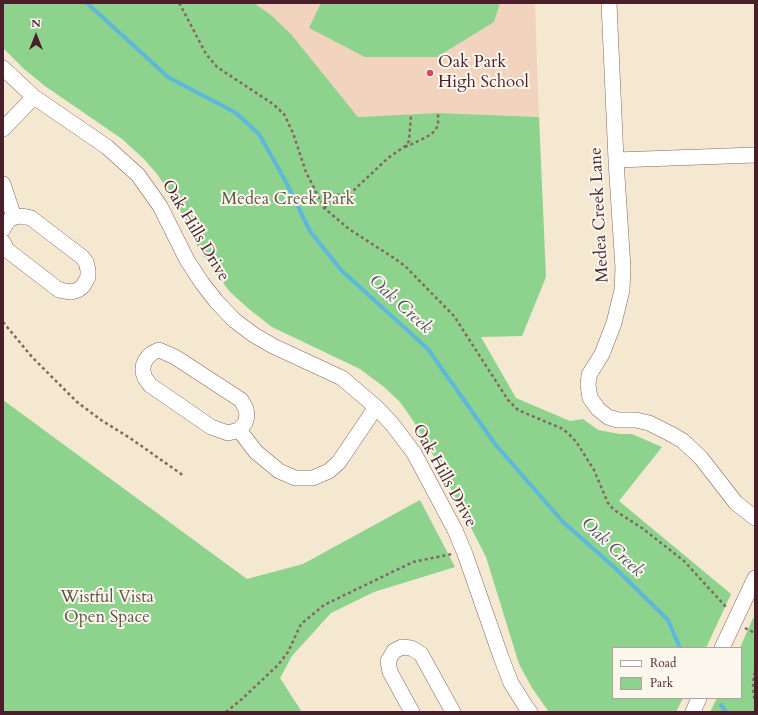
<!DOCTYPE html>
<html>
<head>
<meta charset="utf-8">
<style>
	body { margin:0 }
	#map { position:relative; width:758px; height:715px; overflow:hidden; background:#f4e8d0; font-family:Cardo,serif }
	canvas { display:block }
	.frame { position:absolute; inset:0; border:4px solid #4a1f2b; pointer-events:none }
	.legend { position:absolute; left:612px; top:647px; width:130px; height:52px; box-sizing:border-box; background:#fbf7ec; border:1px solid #b4a19f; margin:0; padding:5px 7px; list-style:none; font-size:12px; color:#4a1f2b }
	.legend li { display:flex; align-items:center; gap:8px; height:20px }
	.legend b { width:20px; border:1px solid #b4a19f }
	.north { position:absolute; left:16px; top:16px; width:40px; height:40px; -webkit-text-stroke:3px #fbf7ec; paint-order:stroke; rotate:0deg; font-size:11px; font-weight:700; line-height:16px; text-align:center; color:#4a1f2b }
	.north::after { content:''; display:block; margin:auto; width:14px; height:18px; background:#4a1f2b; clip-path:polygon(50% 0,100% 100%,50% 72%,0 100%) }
</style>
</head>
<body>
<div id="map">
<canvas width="758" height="715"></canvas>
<div class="frame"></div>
<ul class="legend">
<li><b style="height:5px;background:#fff"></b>Road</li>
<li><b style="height:11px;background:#8dd38d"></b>Park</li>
</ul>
<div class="north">N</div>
</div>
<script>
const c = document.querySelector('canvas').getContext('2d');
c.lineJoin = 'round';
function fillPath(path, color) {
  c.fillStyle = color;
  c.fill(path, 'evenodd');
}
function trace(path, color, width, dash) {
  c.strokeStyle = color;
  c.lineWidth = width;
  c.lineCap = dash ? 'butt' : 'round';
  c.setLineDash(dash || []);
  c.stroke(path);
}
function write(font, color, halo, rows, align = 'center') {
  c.font = font + ' Cardo,serif';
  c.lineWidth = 4;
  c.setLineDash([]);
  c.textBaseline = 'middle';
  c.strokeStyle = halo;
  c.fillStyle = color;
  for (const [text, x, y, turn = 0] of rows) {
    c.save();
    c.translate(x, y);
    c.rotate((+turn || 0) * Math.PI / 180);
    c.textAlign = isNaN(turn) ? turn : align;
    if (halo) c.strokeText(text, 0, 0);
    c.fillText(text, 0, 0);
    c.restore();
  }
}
fillPath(new Path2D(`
	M254,3H535L539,117L438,113L358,117L291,34L271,15Z`), '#f2d4be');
fillPath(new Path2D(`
	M3,3H254L271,15L291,34L358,117L438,113L539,117L546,277L522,336L481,337L516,398L570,421L583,419L598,430L620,434H632L662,447L619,501L731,594L706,648H613V698H683L676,712H549L532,688L519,664L486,557L436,460L414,422L400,402L384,387L360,369L272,327L249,309L230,292L214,271L200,251L173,197L157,174L144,159L122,139L45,86L24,69L3,48Z
	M321,3H500L494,22L437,57H365L309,28Z
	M3,400L247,579L303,564L420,500L455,567L374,592L331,613L292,656L280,678L302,712H3Z
	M753,618L755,619V712H710L717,698H741V648H740Z`), '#8dd38d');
trace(new Path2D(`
	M87,3L168,77L236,113L259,134L286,182L310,231L341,270L428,349L495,444L563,522L614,567L668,620L680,648
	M721,705L726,712`), '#5db8db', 4);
const minor = new Path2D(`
	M609,3L616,160L623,268L622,290L614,323L602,354L589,375L588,385L590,398L598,409L608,417L618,420H636L649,423L671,434L683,441L701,458L736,503L755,518
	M3,68L34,97L107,147L138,175L160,206L187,260L202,283L216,301L234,320L254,335L273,346L342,378L376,407L392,424L414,453L455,530L465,554L501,657L511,683L526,707L530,712
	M3,129L34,97
	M616,160L755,155
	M3,184L14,217
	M3,229C9,216 18,214 31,218L82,257L86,262L88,270V277L83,286L78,290L71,292L59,290L7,250L3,242
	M159,350L175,357L241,400L246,409L247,416L245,423L239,430L228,433L211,427L150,385C149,383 146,380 145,378C139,365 147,354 159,350Z
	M239,430L256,452L279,471L295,478H313L329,471L339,462L376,407
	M722,648L755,578
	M412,712L390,672L388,661L394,651L402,647L411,648L421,654L453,712
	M693,712L699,698`);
trace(minor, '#866565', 16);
trace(new Path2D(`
	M179,3L184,12L206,54L217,67L273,104L284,114L293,133L306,172L324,208L349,229L394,258L405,266L454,316L508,400L518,410L563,429L572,437L577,443L594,470L608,503L614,510L642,528L684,561L727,608
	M405,147C413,143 431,137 436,129C439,124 438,118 438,113
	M324,208L329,204L331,201L337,195L347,194L354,190L388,158L404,147L409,141L411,115
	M3,322L32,357L77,402L101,420L130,438L184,476
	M745,628L755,633
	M755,672C752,682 753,692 755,702
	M226,712L242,699L278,665L288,652L301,624L324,605L413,562L452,554`), '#866565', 2.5, [3, 3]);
trace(minor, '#fff', 15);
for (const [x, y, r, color] of [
	[430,73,4,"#d1495b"]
]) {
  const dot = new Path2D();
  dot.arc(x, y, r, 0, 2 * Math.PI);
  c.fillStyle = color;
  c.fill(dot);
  trace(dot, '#fbf7ec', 1.5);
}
write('17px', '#4a1f2b', '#fbf7ec', [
	["Oak Park",438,63],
	["High School",438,83]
], 'left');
write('17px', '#5e5548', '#fbf7ec', [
	["Medea Creek Park",288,200],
	["Wistful Vista",107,598],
	["Open Space",107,618]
]);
write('17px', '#4a1f2b', '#fbf7ec', [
	["Medea Creek Lane",600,215,-93],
	["Oak Hills Drive",195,231,59],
	["Oak Hills Drive",444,476,61]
]);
write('italic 18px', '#515569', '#fbf7ec', [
	["Oak Creek",400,305,42],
	["Oak Creek",612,548,43]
]);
</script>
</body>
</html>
